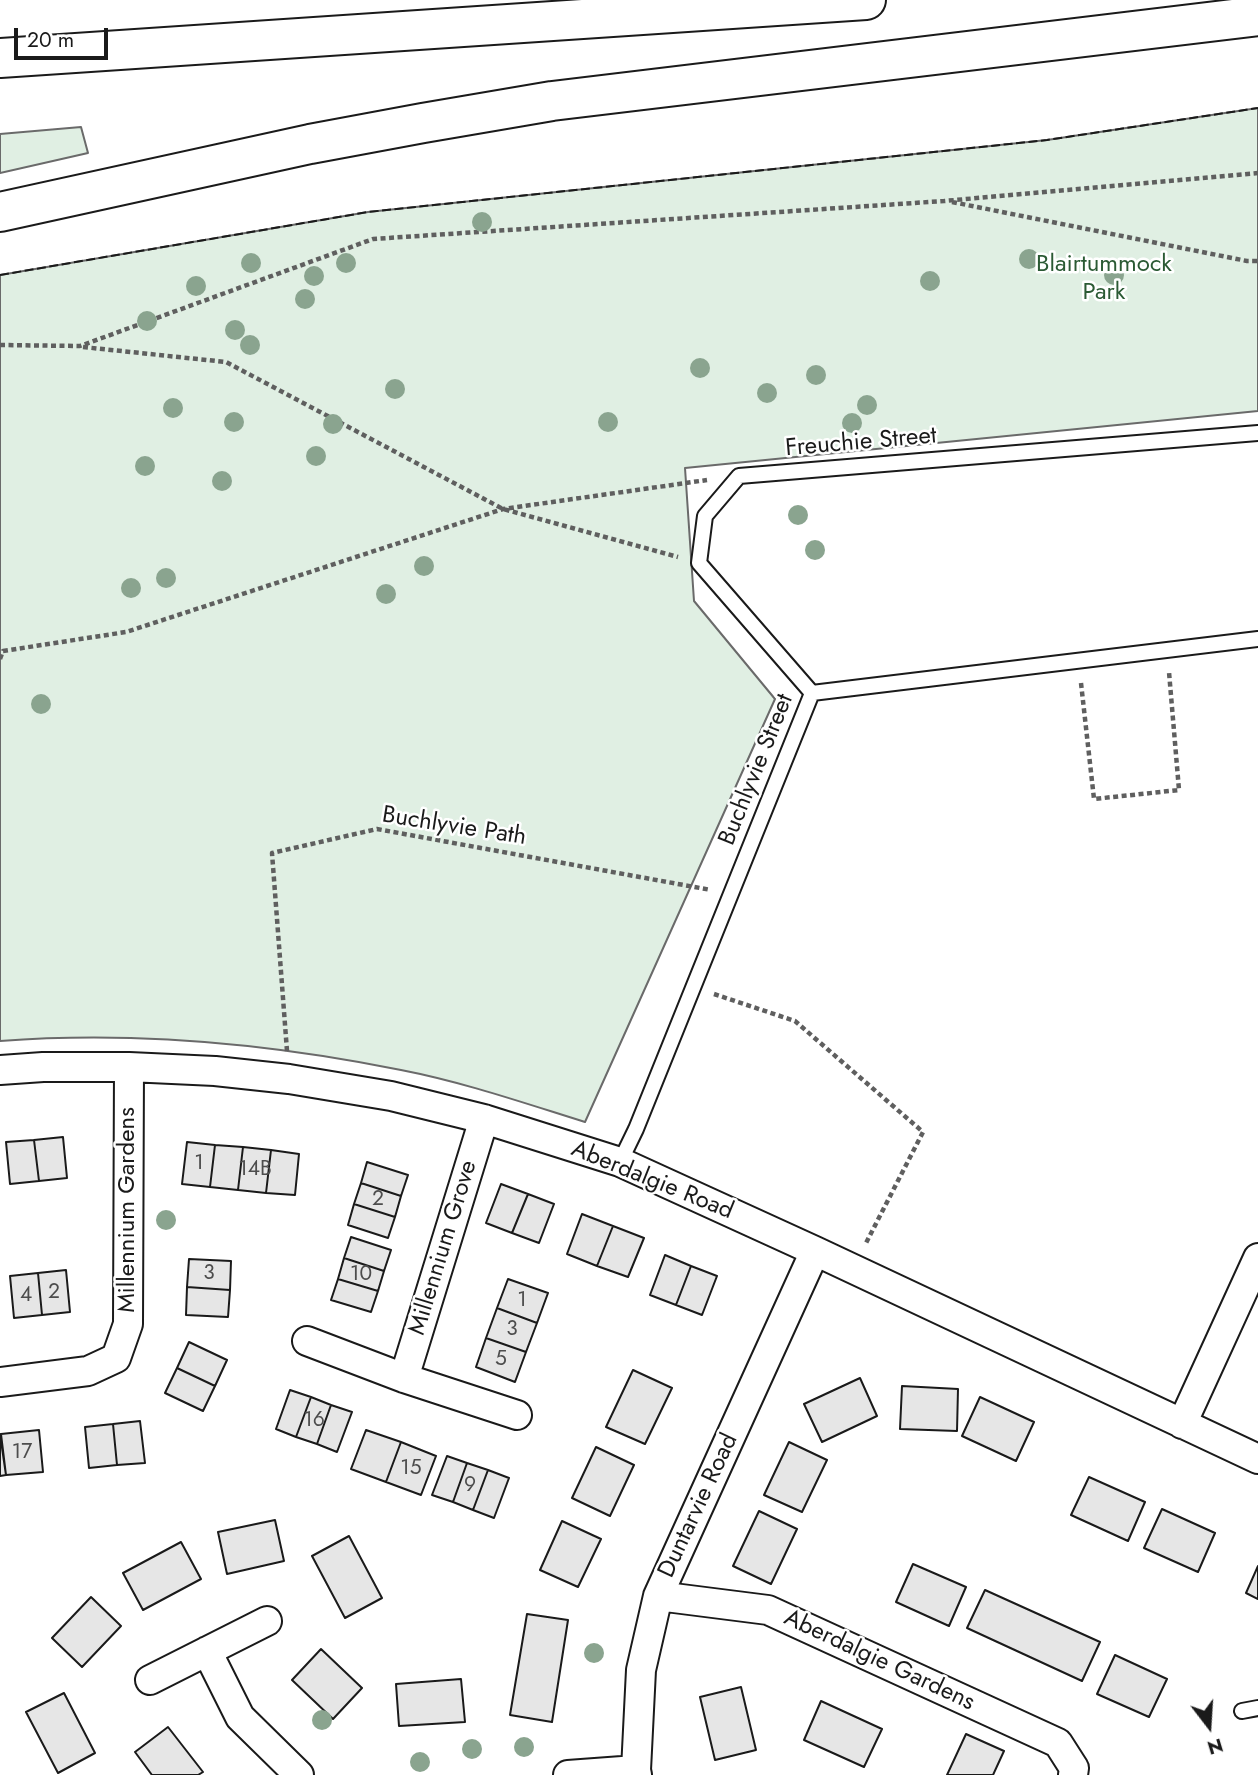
<!DOCTYPE html>
<html>
<head>
<meta charset="utf-8">
<style>
	body { margin:0 }
	#map { position:relative; width:1258px; height:1775px; overflow:hidden; background:#fff; font-family:Jost,sans-serif }
	canvas { display:block }
	.north { position:absolute; left:1174px; top:1691px; width:70px; height:70px; -webkit-text-stroke:5px #fff; paint-order:stroke; rotate:163deg; font-size:19px; font-weight:700; line-height:28px; text-align:center; color:#1a1a1a }
	.north::after { content:''; display:block; margin:auto; width:24px; height:32px; background:#1a1a1a; clip-path:polygon(50% 0,100% 100%,50% 72%,0 100%) }
	.scale { position:absolute; left:14px; top:28px; width:94px; height:32px; box-sizing:border-box; border:4px solid #1a1a1a; border-top:0; padding-left:9px; font-size:21px; line-height:24px; white-space:nowrap; color:#1a1a1a; -webkit-text-stroke:5px #fff; paint-order:stroke }
</style>
</head>
<body>
<div id="map">
<canvas width="1258" height="1775"></canvas>
<div class="north">N</div>
<div class="scale">20 m</div>
</div>
<script>
const c = document.querySelector('canvas').getContext('2d');
c.lineJoin = 'round';
function fillPath(path, color) {
  c.fillStyle = color;
  c.fill(path, 'evenodd');
}
function trace(path, color, width, dash) {
  c.strokeStyle = color;
  c.lineWidth = width;
  c.lineCap = dash ? 'butt' : 'round';
  c.setLineDash(dash || []);
  c.stroke(path);
}
function write(font, color, halo, rows, align = 'center') {
  c.font = font + ' Jost,sans-serif';
  c.lineWidth = 5;
  c.setLineDash([]);
  c.textBaseline = 'middle';
  c.strokeStyle = halo;
  c.fillStyle = color;
  for (const [text, x, y, turn = 0] of rows) {
    c.save();
    c.translate(x, y);
    c.rotate((+turn || 0) * Math.PI / 180);
    c.textAlign = isNaN(turn) ? turn : align;
    if (halo) c.strokeText(text, 0, 0);
    c.fillText(text, 0, 0);
    c.restore();
  }
}
const green = new Path2D(`
	M1258,108V411L685,468L694,601L775,699L585,1122C524,1103 463,1082 401,1070C272,1044 132,1031 0,1041V275L368,212L1047,140Z
	M81,127L88,153L0,173V134Z`);
fillPath(green, '#e0efe3');
trace(green, '#6a6a6a', 2);
const building = new Path2D(`
	M63,1137L67,1178L39,1181L34,1140Z
	M34,1140L39,1181L10,1184L6,1142Z
	M187,1142L215,1145L210,1187L182,1184Z
	M215,1145L243,1147L238,1190L210,1187Z
	M243,1147L271,1150L266,1193L238,1190Z
	M271,1150L299,1154L295,1195L266,1193Z
	M367,1162L408,1175L401,1196L361,1183Z
	M361,1183L401,1196L395,1217L354,1204Z
	M501,1184L528,1194L512,1233L486,1223Z
	M528,1194L554,1204L539,1243L512,1233Z
	M354,1204L395,1217L388,1238L348,1225Z
	M582,1214L613,1226L597,1266L567,1254Z
	M613,1226L644,1238L628,1277L597,1266Z
	M351,1237L391,1250L384,1271L344,1258Z
	M665,1255L691,1266L676,1305L650,1295Z
	M344,1258L384,1271L378,1291L338,1279Z
	M189,1259L231,1261L230,1290L187,1287Z
	M691,1266L717,1276L702,1315L676,1305Z
	M66,1270L70,1312L42,1315L38,1273Z
	M38,1273L42,1315L14,1318L10,1276Z
	M338,1279L378,1291L371,1312L331,1300Z
	M508,1279L548,1293L537,1323L497,1308Z
	M187,1287L230,1290L228,1317L186,1315Z
	M497,1308L537,1323L526,1352L486,1338Z
	M486,1338L526,1352L515,1382L476,1367Z
	M189,1342L227,1360L215,1386L177,1368Z
	M177,1368L215,1386L203,1411L165,1393Z
	M633,1370L672,1388L645,1444L606,1427Z
	M860,1378L877,1416L822,1442L804,1404Z
	M902,1386L958,1389L957,1431L900,1429Z
	M290,1390L311,1397L296,1437L276,1429Z
	M311,1397L331,1405L317,1444L296,1437Z
	M980,1397L1034,1422L1016,1461L962,1436Z
	M331,1405L352,1412L337,1452L317,1444Z
	M140,1421L145,1463L117,1465L113,1424Z
	M113,1424L117,1465L89,1468L85,1427Z
	M39,1430L43,1472L6,1475L1,1434Z
	M366,1430L401,1442L386,1482L351,1469Z
	M0,1434L6,1475L0,1476Z
	M401,1442L436,1456L421,1495L386,1482Z
	M789,1442L827,1460L802,1512L764,1495Z
	M596,1447L634,1465L610,1516L572,1498Z
	M447,1456L467,1463L453,1502L432,1495Z
	M467,1463L488,1470L473,1510L453,1502Z
	M488,1470L509,1478L494,1518L473,1510Z
	M1089,1477L1145,1502L1128,1541L1071,1515Z
	M1162,1509L1215,1533L1198,1572L1144,1548Z
	M759,1511L797,1529L771,1584L733,1566Z
	M275,1520L284,1561L227,1574L218,1532Z
	M562,1521L601,1539L578,1587L540,1570Z
	M349,1536L382,1598L345,1618L312,1556Z
	M181,1542L201,1579L143,1610L123,1573Z
	M913,1564L966,1587L949,1626L896,1602Z
	M1258,1566V1599L1246,1593Z
	M985,1590L1100,1642L1082,1681L967,1628Z
	M91,1597L121,1626L82,1667L52,1638Z
	M527,1614L568,1620L552,1722L510,1715Z
	M321,1649L362,1688L333,1719L292,1680Z
	M1115,1655L1167,1679L1149,1717L1097,1694Z
	M461,1679L465,1722L399,1726L396,1684Z
	M741,1687L756,1750L715,1760L700,1697Z
	M64,1693L95,1753L58,1773L26,1712Z
	M821,1701L882,1729L864,1767L804,1740Z
	M168,1727L203,1772L198,1775H152L135,1752Z
	M966,1734L1004,1751L993,1775H947Z`);
fillPath(building, '#e6e6e6');
trace(building, '#1a1a1a', 2);
const lane = new Path2D(`
	M812,693L699,563L705,516L739,476L1258,433
	M620,1162L636,1129L812,693L1258,639
	M1242,1711L1258,1708`);
const street = new Path2D(`
	M0,1070L43,1067H129L215,1071L289,1079L391,1096L484,1119L620,1162L815,1251L1258,1459
	M307,1341L404,1378L517,1415
	M404,1378L484,1119
	M0,1382L88,1371L116,1358L128,1324L129,1067
	M1182,1424L1258,1258
	M658,1596L768,1610L1058,1743L1074,1768L1073,1775
	M207,1651L240,1717L299,1775
	M150,1680L267,1621
	M568,1775L636,1770
	M637,1775L636,1770L641,1670L658,1596L815,1251`);
const highway = new Path2D(`
	M0,58L866,0
	M0,212L310,144L423,123L552,101L1258,16`);
trace(lane, '#1a1a1a', 18);
trace(street, '#1a1a1a', 32);
trace(highway, '#1a1a1a', 42);
trace(new Path2D(`
	M952,202L1247,261H1258
	M0,345L80,346L373,239L944,201L1258,173
	M83,347L226,362L503,509L678,557
	M0,659L3,651L126,632L503,509L707,480
	M1081,683L1094,799L1179,790L1169,672
	M714,994L795,1021L923,1132L866,1243
	M287,1051L272,853L377,829L711,890`), '#5f5f5f', 4.5, [5, 3.5]);
trace(lane, '#fff', 14);
trace(street, '#fff', 28);
trace(highway, '#fff', 38);
trace(new Path2D(`
	M0,275L368,212L1047,140L1258,108`), '#1a1a1a', 2, [9, 3.5]);
c.fillStyle = '#8aa48f';
for (const [x, y] of [
	[482,222],
	[1029,259],
	[251,263],
	[346,263],
	[1114,275],
	[314,276],
	[930,281],
	[196,286],
	[305,299],
	[147,321],
	[235,330],
	[250,345],
	[700,368],
	[816,375],
	[395,389],
	[767,393],
	[867,405],
	[173,408],
	[234,422],
	[608,422],
	[852,423],
	[333,424],
	[316,456],
	[145,466],
	[222,481],
	[798,515],
	[815,550],
	[424,566],
	[166,578],
	[131,588],
	[386,594],
	[41,704],
	[166,1220],
	[594,1653],
	[322,1720],
	[524,1747],
	[472,1749],
	[420,1762]
]) {
  c.beginPath();
  c.arc(x, y, 10, 0, 2 * Math.PI);
  c.fill();
}
write('21px', '#4d4d4d', null, [
	["1",199,1164],
	["14B",255,1170],
	["2",378,1200],
	["3",209,1274],
	["10",361,1275],
	["2",54,1293],
	["4",26,1296],
	["1",522,1301],
	["3",512,1330],
	["5",501,1360],
	["16",314,1421],
	["17",22,1453],
	["15",411,1469],
	["9",470,1486]
]);
write('24px', '#2b5a34', '#fff', [
	["Blairtummock",1104,265],
	["Park",1104,293]
]);
write('24px', '#1a1a1a', '#fff', [
	["Freuchie Street",861,443,-5],
	["Buchlyvie Street",757,770,-68],
	["Buchlyvie Path",454,827,9],
	["Aberdalgie Road",652,1181,22],
	["Millennium Gardens",128,1210,-90],
	["Millennium Grove",444,1248,-73],
	["Duntarvie Road",699,1506,-65],
	["Aberdalgie Gardens",879,1661,25]
]);
</script>
</body>
</html>
